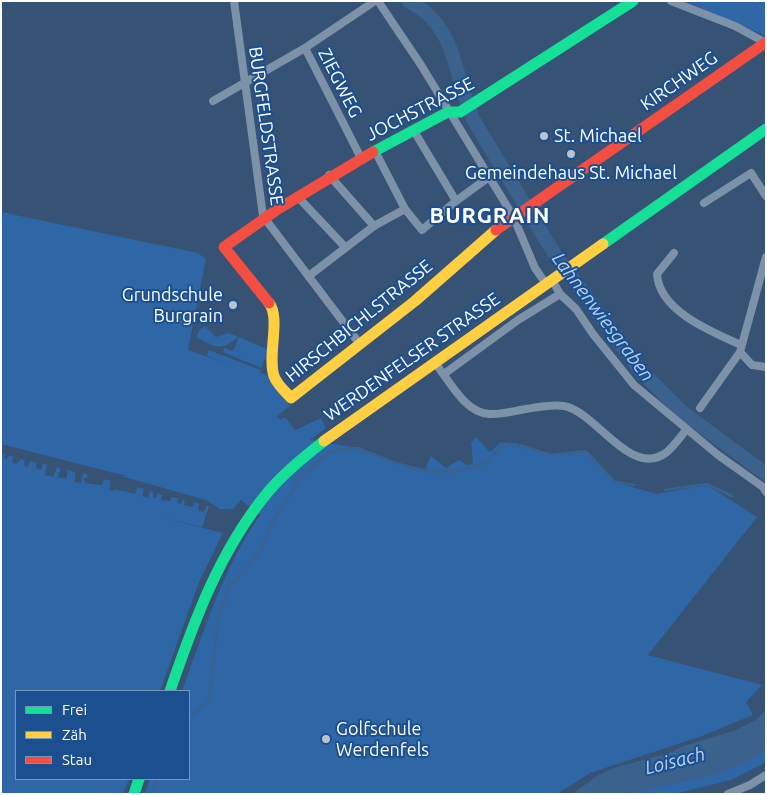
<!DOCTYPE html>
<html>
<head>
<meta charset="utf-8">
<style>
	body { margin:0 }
	#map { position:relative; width:767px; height:795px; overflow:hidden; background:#365274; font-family:Ubuntu,sans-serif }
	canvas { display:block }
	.frame { position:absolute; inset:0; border:2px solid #fff; pointer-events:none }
	.legend { position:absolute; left:15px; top:690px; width:175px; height:90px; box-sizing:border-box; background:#1b4f8f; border:1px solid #7695bc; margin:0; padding:6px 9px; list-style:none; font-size:15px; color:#fff }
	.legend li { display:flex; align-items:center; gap:10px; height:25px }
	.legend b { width:25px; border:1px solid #7695bc }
</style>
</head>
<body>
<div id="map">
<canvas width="767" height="795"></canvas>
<div class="frame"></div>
<ul class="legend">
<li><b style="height:6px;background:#16e098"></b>Frei</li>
<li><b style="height:6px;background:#ffcf43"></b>Zäh</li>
<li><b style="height:6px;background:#f24e42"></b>Stau</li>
</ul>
</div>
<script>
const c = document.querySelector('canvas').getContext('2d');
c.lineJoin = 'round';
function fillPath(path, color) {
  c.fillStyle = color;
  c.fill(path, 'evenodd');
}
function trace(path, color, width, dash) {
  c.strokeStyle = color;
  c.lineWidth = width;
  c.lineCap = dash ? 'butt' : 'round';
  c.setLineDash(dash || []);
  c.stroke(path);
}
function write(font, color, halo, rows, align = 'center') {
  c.font = font + ' Ubuntu,sans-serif';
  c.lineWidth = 4;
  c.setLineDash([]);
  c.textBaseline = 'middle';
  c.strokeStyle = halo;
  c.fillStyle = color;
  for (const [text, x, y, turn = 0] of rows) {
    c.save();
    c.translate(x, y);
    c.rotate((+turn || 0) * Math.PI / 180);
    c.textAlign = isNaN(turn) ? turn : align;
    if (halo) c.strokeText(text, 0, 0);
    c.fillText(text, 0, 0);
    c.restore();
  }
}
fillPath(new Path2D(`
	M685,1H766V36Z
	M1,212L198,253L206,259L188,350L227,364L207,356L209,350L261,370L260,373L269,375L290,406L277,416L280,420L285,417L295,430L321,418L326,428L310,440L358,448L400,463L425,469L431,456L446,468L459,460L467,465L473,463L471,443L476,437L490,452L501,442L525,445L551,455L586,452L615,482L657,494L707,485L757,517L648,655L762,685L746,702L753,715L702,736L590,773L557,794H145L150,779H189V691H182C204,631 223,568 260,515L241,500L233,509H220L206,500L121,476H126L1,444Z
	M206,327L216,337L229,333L238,337C221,352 215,347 196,337L200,329Z
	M239,337L269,350L261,368L223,352L224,348L233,351Z
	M1,453L5,454L4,458L7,459L9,455L14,457L12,462L16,464L21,459L25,460L24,466L28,467L30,461L37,463L36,468L41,470L43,463L47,465L45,475L53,477L57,467L61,469L58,477L66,479L68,470L76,473L74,482L81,483L83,473L88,475L87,478H83L86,483L102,485L104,479L111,481L109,490L113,491L114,489L135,494L137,487L144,489L142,496L148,498L150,491L153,492V497L156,498L158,493L162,495L161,500L170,501L171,497L178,498L177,503L181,504L183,499L185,500L184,505L193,507L194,502L199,504L198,510L204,512L207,505L209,507L202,527L156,516L223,533L199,582L160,691H16V779H129L123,794H1V457L3,455Z
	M766,749L765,763L731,780L674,794H626C673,782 724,777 766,749Z`), '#2f66a5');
fillPath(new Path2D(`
	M766,709V749L747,762L715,774L626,794H572L600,774L617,767L672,752L683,746L736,730L756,720Z`), '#3b618d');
trace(new Path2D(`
	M665,490L707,484L732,496
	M189,718L209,700L218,621L229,586L259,554L269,529L300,478L329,452L358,448L397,464L427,471H456L486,463L500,447L515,444L551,455L586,451L615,482L634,485
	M152,794L157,779`), '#3b618d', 2.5);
trace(new Path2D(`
	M408,1C459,26 453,77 474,121L554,253L641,371L681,411L766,474`), '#3b618d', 14);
trace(new Path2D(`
	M234,1L263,216L359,343
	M378,1L421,65L513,216L535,268L546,284
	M671,1L735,26L766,43
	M305,48L361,158
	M213,101L305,48L375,1
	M414,131L456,201
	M375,151L405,209
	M329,175L374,226
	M297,196L345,247
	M704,203L751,173L766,196
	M674,253L657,274C659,311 712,332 741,345
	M310,275L374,226L405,209L422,230L456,201L489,177
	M552,280L560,294L576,309L593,334L634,385L718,455L763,487L766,492
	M740,352L752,365L766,367
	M435,363C449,380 464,412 489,414C501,415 514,411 526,409C538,407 551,404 564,406C597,412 631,480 667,452C674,446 681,436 687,429
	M444,374L518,320L560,294
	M700,408L740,352L766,257
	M728,794L750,785L766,775`), '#7d92a8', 8);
trace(new Path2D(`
	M373,152L448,112H460L633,1
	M603,244L766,129
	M170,691C194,621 220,550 268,492C284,473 304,457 324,441
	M134,794L139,779`), '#16e098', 11);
trace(new Path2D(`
	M269,303C281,318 267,356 274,376C277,385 285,391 291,398L415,301L496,230
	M324,441L603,244`), '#ffcf43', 11);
trace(new Path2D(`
	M496,230L765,43
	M269,303L224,247L278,209L373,152`), '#f24e42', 11);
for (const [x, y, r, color] of [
	[544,136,5,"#b9c2ce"],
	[571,154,5,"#b9c2ce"],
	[233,305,5,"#b9c2ce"],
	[326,739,5,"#b9c2ce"]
]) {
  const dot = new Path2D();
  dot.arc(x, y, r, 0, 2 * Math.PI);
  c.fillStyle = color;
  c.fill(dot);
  trace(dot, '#1b4f8f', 2);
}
write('18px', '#fff', '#1b4f8f', [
	["KIRCHWEG",679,81,-35],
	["ZIEGWEG",340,83,63],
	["JOCHSTRASSE",420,109,-27],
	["BURGFELDSTRASSE",266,126,82],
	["HIRSCHBICHLSTRASSE",359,321,-39],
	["WERDENFELSER STRASSE",412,357,-35]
]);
write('18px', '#fff', '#1b4f8f', [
	["St. Michael",554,136],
	["Gemeindehaus St. Michael",571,173,"center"],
	["Grundschule",223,295,"right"],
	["Burgrain",223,316,"right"],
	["Golfschule",336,729],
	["Werdenfels",336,750]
], 'left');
write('italic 19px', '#b5d3f5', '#1b4f8f', [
	["Lahnenwiesgraben",603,317,53],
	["Loisach",675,761,-14]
]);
c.letterSpacing = '1px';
write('bold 22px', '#fff', '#1b4f8f', [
	["BURGRAIN",490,216]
]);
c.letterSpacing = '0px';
</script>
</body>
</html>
